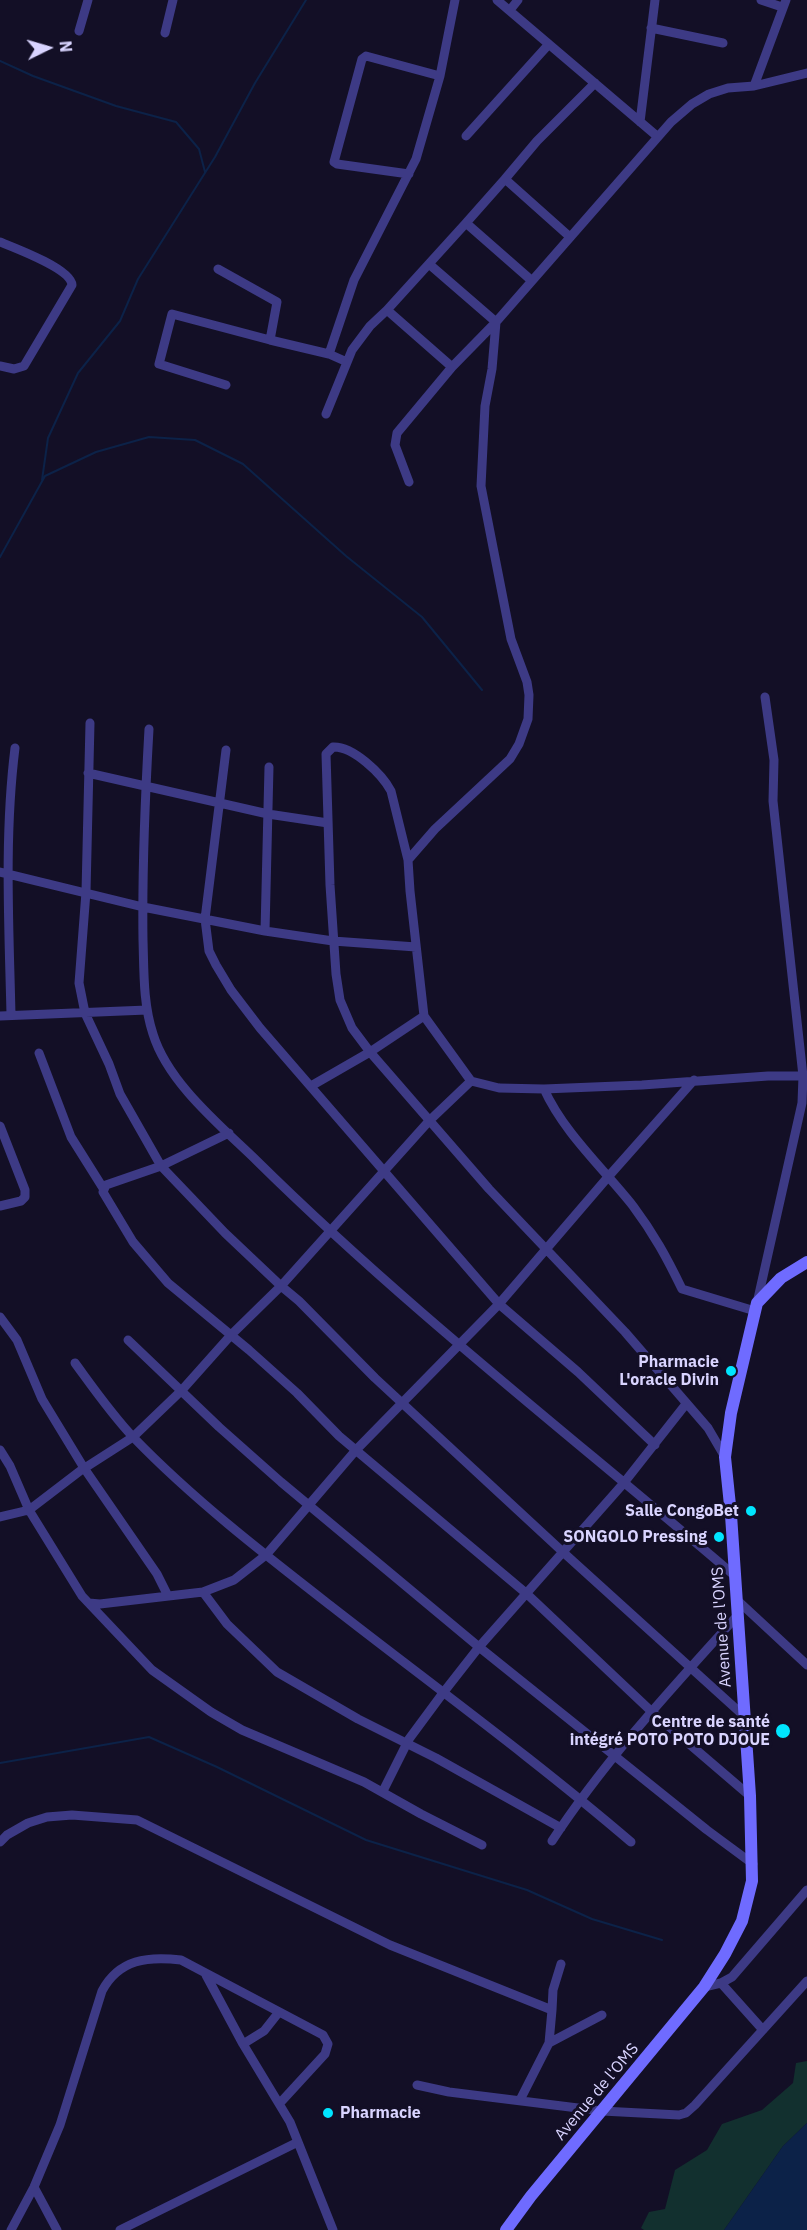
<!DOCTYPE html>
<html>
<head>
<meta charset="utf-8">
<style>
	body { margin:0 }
	#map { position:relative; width:807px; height:2230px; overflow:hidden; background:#130f26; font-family:"IBM Plex Sans",sans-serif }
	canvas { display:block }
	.north { position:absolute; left:18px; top:18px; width:60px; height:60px; -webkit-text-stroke:4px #130f26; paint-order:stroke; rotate:85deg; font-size:16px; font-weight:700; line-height:24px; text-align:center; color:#d9d4ff }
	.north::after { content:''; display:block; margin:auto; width:21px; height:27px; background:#d9d4ff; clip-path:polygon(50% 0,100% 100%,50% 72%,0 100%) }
</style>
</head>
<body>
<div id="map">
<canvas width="807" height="2230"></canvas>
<div class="north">N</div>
</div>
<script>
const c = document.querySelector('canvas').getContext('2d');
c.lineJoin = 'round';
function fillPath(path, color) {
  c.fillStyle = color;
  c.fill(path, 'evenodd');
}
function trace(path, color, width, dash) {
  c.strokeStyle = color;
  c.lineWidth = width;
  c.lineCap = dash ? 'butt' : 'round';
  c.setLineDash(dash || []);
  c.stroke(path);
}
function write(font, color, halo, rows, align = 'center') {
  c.font = font + ' "IBM Plex Sans",sans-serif';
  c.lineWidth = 6;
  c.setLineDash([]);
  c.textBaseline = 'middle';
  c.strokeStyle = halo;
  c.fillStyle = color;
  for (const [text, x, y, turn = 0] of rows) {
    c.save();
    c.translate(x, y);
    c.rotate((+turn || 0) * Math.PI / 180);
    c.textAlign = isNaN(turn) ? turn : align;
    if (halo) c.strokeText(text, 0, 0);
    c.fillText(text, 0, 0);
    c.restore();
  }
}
fillPath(new Path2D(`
	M807,2061V2123L783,2146L724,2230H644L641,2228L649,2212L665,2209L675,2170L707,2150L722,2124L762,2110L793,2083L796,2063Z`), '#12302f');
fillPath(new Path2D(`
	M807,2123V2230H724L783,2146Z`), '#0c2248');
trace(new Path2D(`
	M0,61L33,76L116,106L176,122L199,149L205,172
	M42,480L48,438L78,373L120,321L138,279L215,157L255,83L306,0
	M0,557L45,476L96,452L149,437L195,440L243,464L346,556L422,617L482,690
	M0,1763L149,1737L217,1767L366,1840L527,1890L592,1919L662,1940`), '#0c2248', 2);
trace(new Path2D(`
	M497,0L658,137
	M761,0L782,7
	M510,10L518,0
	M651,28L723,43
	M79,31L88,0
	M165,33L173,0
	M754,86L786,0
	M640,122L655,0
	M466,136L549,44
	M409,174L337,164L334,162L362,59L366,56L440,76
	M466,223L505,179
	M570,237L505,179L537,141L595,83
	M0,242C15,248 71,269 72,285L24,366L14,369L0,366
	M429,264L496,322
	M218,269L277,302L270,340
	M329,354L354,280L416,159L440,76L455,0
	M452,367L387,310L466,223L531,280
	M226,385L159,364L172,314L270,340L329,354L347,362
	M326,414L352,350L370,326L387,310
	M409,482L395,445L397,433L452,367L496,322L671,122L692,104L709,94L728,88L754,86L807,73
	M90,723L86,892L79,983L85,1013L109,1064L120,1094L161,1166L225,1233L281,1286L299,1301L375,1378L564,1553L744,1716
	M149,729C145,799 142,870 143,940C144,971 143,1004 153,1034C168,1083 221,1126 257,1161C407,1309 575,1439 735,1576
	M226,750L205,919L209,951L216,965L231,990L260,1028L499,1304L578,1372L655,1445
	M269,767L265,931L333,941L416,947
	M88,773L268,814L328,823
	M408,860L435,829L510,759L519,744L528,719L529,695L527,682L511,639L481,486L485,406L492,369L496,322
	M0,872L143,907L265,931
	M11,1015C9,926 4,836 15,748
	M0,1016L147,1010
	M39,1053L71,1137L103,1188
	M311,1086L370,1052L424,1016
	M544,1089C564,1133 603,1168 633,1206C654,1234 667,1258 682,1289L755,1311
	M0,1126L25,1190V1197L21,1201L0,1206
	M229,1133L161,1166L106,1185L103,1192L133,1242L168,1283L249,1350L297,1393L339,1436L527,1594L652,1712L750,1796
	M757,1303L802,1103L803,1076L773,801L774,760L765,697
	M0,1317L17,1340L42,1399L84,1468L157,1574L168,1596
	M128,1340L219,1427L281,1482L479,1647L707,1830L753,1864
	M75,1363C94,1389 112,1415 134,1438C193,1499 264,1554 331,1606C431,1684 534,1759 631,1842
	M0,1450L10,1466L29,1510L82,1596L152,1670L211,1712L242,1730L364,1782L421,1814L482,1845
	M725,1457L708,1428L625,1332L489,1189L370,1052L352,1028L340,1000L336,974L330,885L326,754L333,747C353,746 382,774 391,791L408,860L410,891L424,1016L471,1081L499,1088L544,1089L642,1085L768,1076H807
	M0,1517L29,1510L80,1471L133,1437L182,1390L231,1335L281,1286L429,1121L471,1081
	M203,1592L227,1624L277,1672L358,1719L436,1758L561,1828
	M736,1599L807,1665
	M89,1603L100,1604L203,1592L234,1580L266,1555L356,1450L499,1304L608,1177L694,1080
	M383,1791L409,1739L443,1693L479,1647L623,1484L686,1404
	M552,1841C605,1760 672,1688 737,1616
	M0,1842L7,1835L28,1823L47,1817L72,1815L137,1820L390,1945L552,2010L549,2043
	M206,1975L243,2044L290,2122L333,2230
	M721,1983L763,2030
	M704,1987L721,1983L732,1977L807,1890
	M552,2010L553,1990L561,1964
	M243,2044L264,2031L279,2012
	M417,2085L449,2092L602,2111L679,2115L686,2113L695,2105L807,1981
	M520,2100L549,2043L602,2015
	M34,2187L57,2230
	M11,2230L34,2187L60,2125L102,1991C119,1959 148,1956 181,1960L323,2035L328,2044L325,2054L280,2103
	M120,2230L298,2142`), '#3d3a85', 9);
trace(new Path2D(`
	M506,2230L531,2196L704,1987L725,1954L742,1921L752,1881L750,1796L731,1515L725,1457L731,1413L757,1303L781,1278L807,1262`), '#6f6bff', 12);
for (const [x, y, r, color] of [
	[731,1371,6,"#00e5ff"],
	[751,1511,6,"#00e5ff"],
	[719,1537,6,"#00e5ff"],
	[783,1731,8,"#00e5ff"],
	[328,2113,6,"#00e5ff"]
]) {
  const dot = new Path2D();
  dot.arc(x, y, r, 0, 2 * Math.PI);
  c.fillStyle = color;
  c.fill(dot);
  trace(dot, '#130f26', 2);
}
write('bold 16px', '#d9d4ff', '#130f26', [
	["Pharmacie",719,1362],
	["L'oracle Divin",719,1380],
	["Salle CongoBet",739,1511],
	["SONGOLO Pressing",707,1537],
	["Centre de santé",770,1722],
	["intégré POTO POTO DJOUE",770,1740],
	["Pharmacie",340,2113,"left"]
], 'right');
write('16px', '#d9d4ff', '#130f26', [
	["Avenue de l'OMS",722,1627,-94],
	["Avenue de l'OMS",597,2092,-50]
]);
</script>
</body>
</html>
